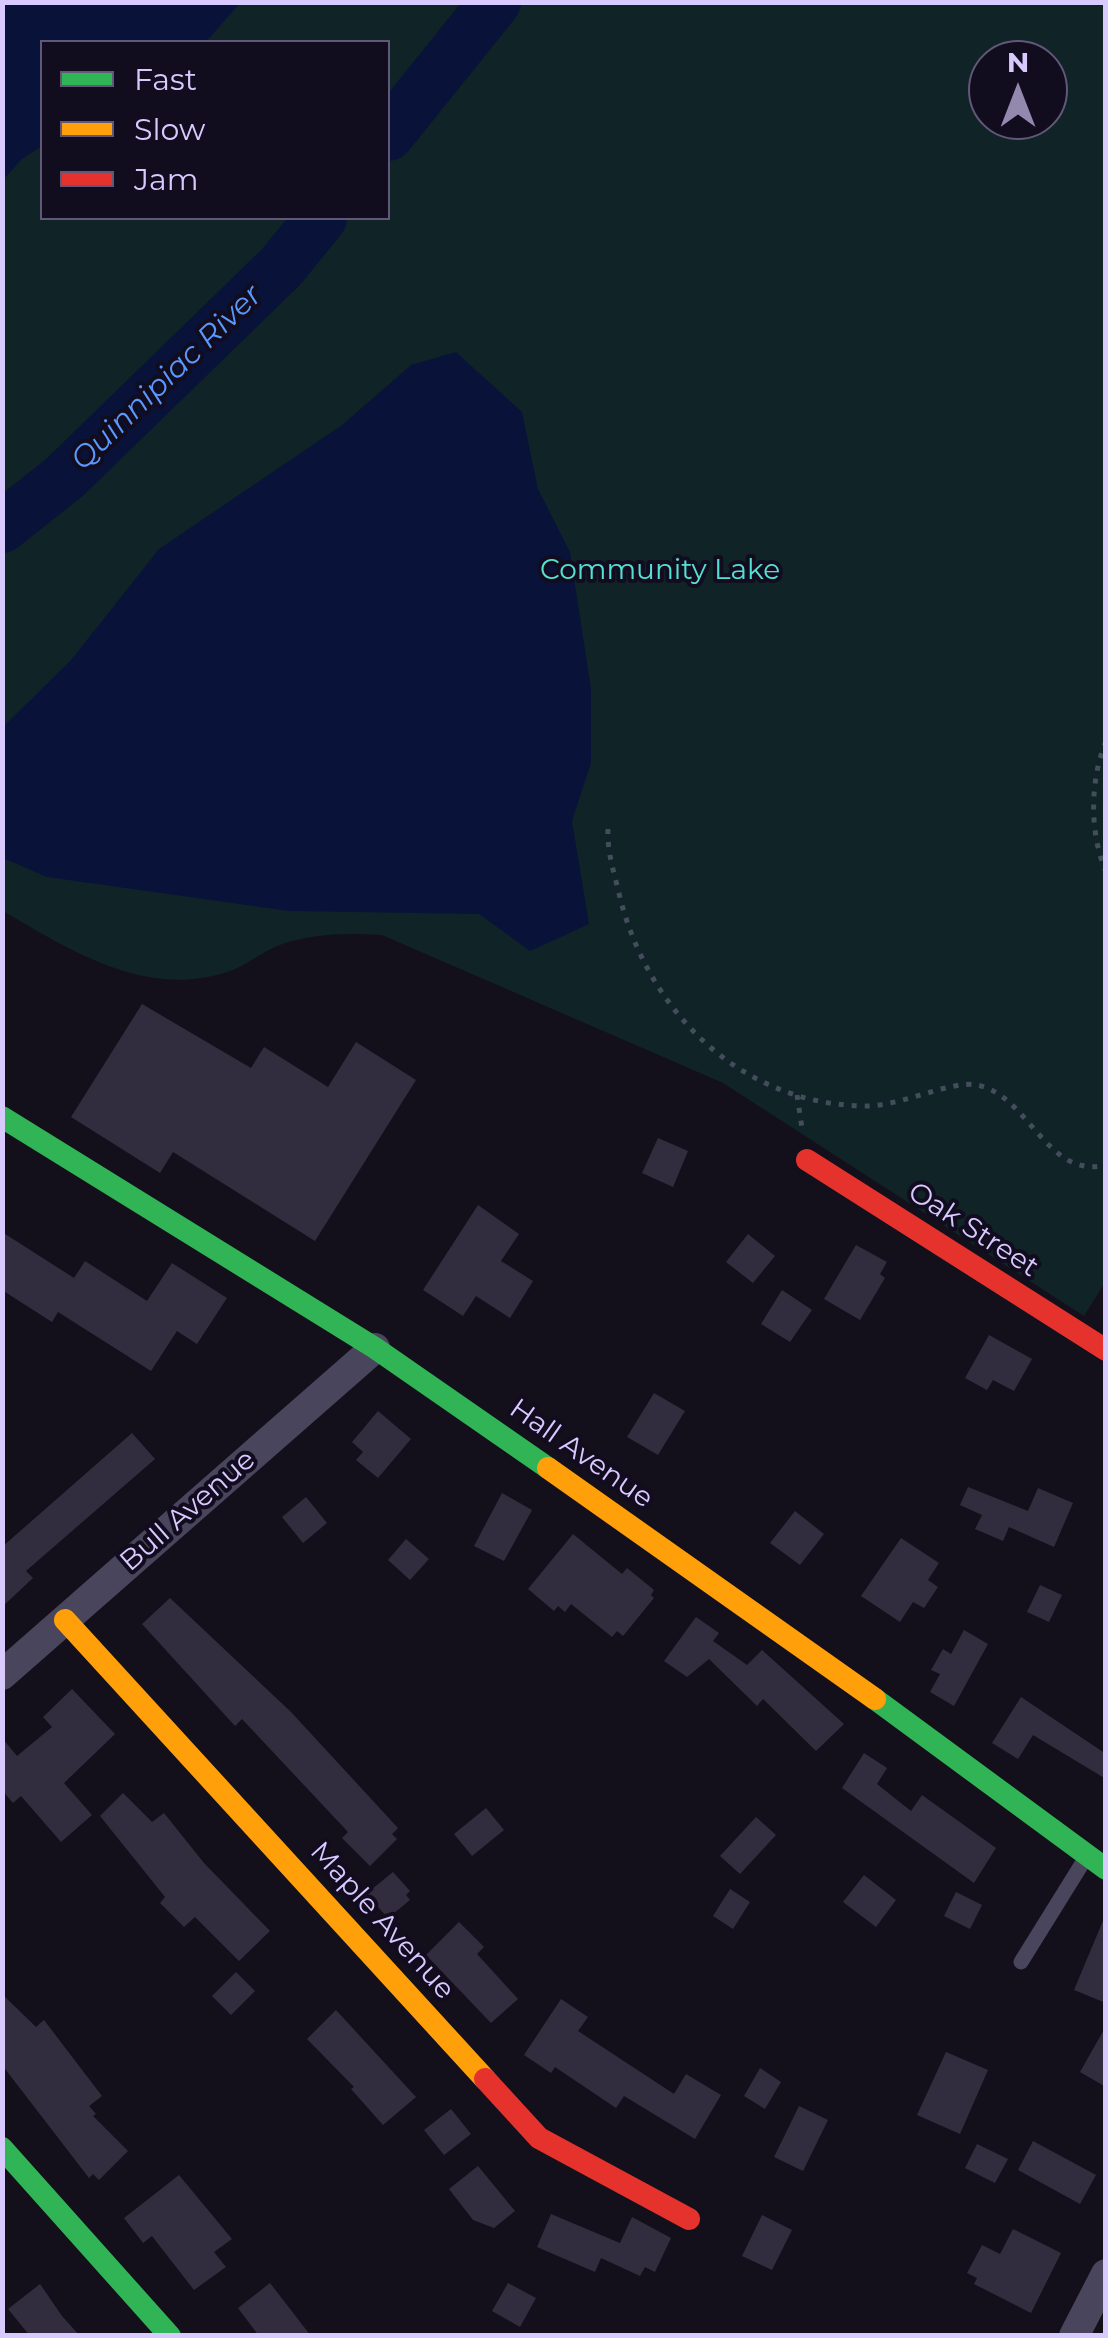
<!DOCTYPE html>
<html>
<head>
<meta charset="utf-8">
<style>
	body { margin:0 }
	#map { position:relative; width:1108px; height:2338px; overflow:hidden; background:#13101b; font-family:Montserrat,sans-serif }
	canvas { display:block }
	.frame { position:absolute; inset:0; border:5px solid #d8caff; pointer-events:none }
	.legend { position:absolute; left:40px; top:40px; width:350px; height:180px; box-sizing:border-box; background:#120c1f; border:2px solid #615879; margin:0; padding:12px 18px; list-style:none; font-size:30px; color:#d8caff }
	.legend li { display:flex; align-items:center; gap:20px; height:50px }
	.legend b { width:50px; border:2px solid #615879 }
	.north { position:absolute; left:968px; top:40px; width:100px; height:100px; box-sizing:border-box; background:#120c1f; border:2px solid #615879; border-radius:50%; rotate:0deg; font-size:28px; font-weight:700; line-height:40px; text-align:center; color:#d8caff }
	.north::after { content:''; display:block; margin:auto; width:35px; height:45px; background:#9389af; clip-path:polygon(50% 0,100% 100%,50% 72%,0 100%) }
</style>
</head>
<body>
<div id="map">
<canvas width="1108" height="2338"></canvas>
<div class="frame"></div>
<ul class="legend">
<li><b style="height:12px;background:#30b455"></b>Fast</li>
<li><b style="height:12px;background:#ff9f0a"></b>Slow</li>
<li><b style="height:12px;background:#e5322d"></b>Jam</li>
</ul>
<div class="north">N</div>
</div>
<script>
const c = document.querySelector('canvas').getContext('2d');
c.lineJoin = 'round';
function fillPath(path, color) {
  c.fillStyle = color;
  c.fill(path, 'evenodd');
}
function trace(path, color, width, dash) {
  c.strokeStyle = color;
  c.lineWidth = width;
  c.lineCap = dash ? 'butt' : 'round';
  c.setLineDash(dash || []);
  c.stroke(path);
}
function write(font, color, halo, rows, align = 'center') {
  c.font = font + ' Montserrat,sans-serif';
  c.lineWidth = 8;
  c.setLineDash([]);
  c.textBaseline = 'middle';
  c.strokeStyle = halo;
  c.fillStyle = color;
  for (const [text, x, y, turn = 0] of rows) {
    c.save();
    c.translate(x, y);
    c.rotate((+turn || 0) * Math.PI / 180);
    c.textAlign = isNaN(turn) ? turn : align;
    if (halo) c.strokeText(text, 0, 0);
    c.fillText(text, 0, 0);
    c.restore();
  }
}
fillPath(new Path2D(`
	M3,3H1105L1106,1281L1084,1316L723,1083L382,935C347,933 308,933 275,947C259,954 244,967 227,972C145,999 70,950 3,911ZM42,42H388V218H42ZM988,60H1048V120H988Z`), '#102327');
fillPath(new Path2D(`
	M3,2H240V3L206,42H42V146L22,159L3,180Z
	M456,352L522,412L538,489L570,552L591,689V763L572,821L589,924L530,951L479,914L289,911L47,877L3,858V727L71,660L159,549L342,425L411,365Z`), '#091339');
trace(new Path2D(`
	M388,135L495,2
	M2,527L65,477L281,267L321,218`), '#091339', 52);
fillPath(new Path2D(`
	M142,1004L251,1068L264,1047L328,1087L356,1042L416,1080L315,1241L173,1152L160,1173L71,1117Z
	M658,1138L688,1151L673,1187L642,1173Z
	M478,1205L519,1234L501,1261L533,1281L510,1318L476,1296L463,1316L423,1290Z
	M2,1232L74,1278L85,1261L147,1301L172,1263L227,1298L197,1344L177,1331L151,1371L58,1312L52,1322L2,1290Z
	M748,1234L775,1256L753,1283L726,1262Z
	M856,1245L887,1262L880,1274L885,1278L860,1320L824,1299Z
	M782,1290L812,1310L790,1342L761,1324Z
	M989,1335L1032,1359L1014,1391L993,1380L987,1390L965,1378Z
	M654,1393L685,1411L658,1455L627,1437Z
	M378,1411L411,1439L378,1478L356,1460L363,1452L352,1442Z
	M132,1433L155,1459L26,1571L33,1578L2,1607V1547Z
	M968,1487L1028,1511L1038,1488L1073,1503L1054,1547L1009,1527L1003,1541L975,1529L982,1515L960,1505Z
	M502,1493L532,1510L504,1561L474,1546Z
	M306,1497L327,1523L303,1543L282,1517Z
	M795,1511L824,1534L800,1565L770,1543Z
	M573,1534L622,1574L627,1568L654,1590L651,1595L654,1598L623,1636L617,1631L612,1637L571,1604L565,1612L558,1606L554,1611L528,1589Z
	M901,1538L939,1563L928,1580L938,1587L924,1608L913,1602L900,1622L861,1596Z
	M406,1539L429,1559L410,1580L388,1560Z
	M1040,1585L1062,1595L1049,1622L1027,1612Z
	M170,1598L291,1712L398,1828L392,1834L397,1839L370,1866L342,1838L348,1832L242,1719L235,1726L142,1624Z
	M696,1617L719,1633L713,1641L747,1665L762,1650L844,1724L816,1751L763,1699L757,1706L709,1659L687,1677L664,1661Z
	M964,1630L988,1644L954,1706L930,1692L940,1674L931,1670L943,1649L951,1654Z
	M72,1689L115,1734L64,1783L92,1815L61,1842L21,1796L13,1803L2,1790V1738L17,1756L52,1727L43,1717Z
	M1021,1697L1106,1754V1779L1033,1735L1018,1759L992,1743Z
	M864,1753L887,1768L877,1784L911,1811L922,1795L996,1848L974,1883L842,1788Z
	M123,1793L152,1822L164,1813L204,1863L270,1931L239,1961L195,1917L184,1927L160,1903L165,1897L100,1816Z
	M486,1808L504,1830L472,1856L454,1834Z
	M756,1817L776,1835L740,1874L720,1856Z
	M393,1872L410,1891L406,1895L410,1900L388,1918L366,1894Z
	M864,1875L896,1900L876,1927L843,1902Z
	M730,1889L750,1902L733,1929L713,1916Z
	M956,1892L982,1905L970,1929L944,1916Z
	M1105,1916H1106V2003L1074,1990Z
	M459,1922L484,1947L477,1954L518,1999L491,2023L426,1955Z
	M236,1972L255,1991L231,2015L212,1996Z
	M2,1994L36,2027L44,2020L102,2096L89,2106L96,2114L93,2116L128,2151L99,2180L93,2174L89,2178L2,2065Z
	M561,1999L588,2017L578,2031L674,2094L686,2074L721,2095L695,2139L624,2096L616,2108L555,2067L551,2073L524,2055Z
	M336,2010L416,2097L383,2125L351,2089L354,2087L307,2039Z
	M1106,2026V2087L1080,2072Z
	M946,2052L988,2070L960,2134L917,2115Z
	M760,2068L781,2082L765,2109L744,2096Z
	M799,2106L828,2120L803,2171L774,2157Z
	M451,2109L471,2134L444,2155L424,2130Z
	M1033,2141L1096,2175L1080,2204L1018,2170Z
	M977,2144L1008,2159L995,2183L965,2168Z
	M478,2166L515,2211L494,2228L473,2220L449,2189Z
	M179,2175L232,2239L214,2252L226,2267L194,2290L152,2236L143,2243L124,2218Z
	M551,2214L620,2243L632,2217L671,2238L655,2272L645,2267L640,2276L601,2258L595,2272L537,2247Z
	M762,2215L792,2230L772,2270L742,2256Z
	M1013,2229L1061,2253L1031,2313L974,2284L977,2278L967,2273L982,2245L1000,2254Z
	M270,2283L311,2336H259L238,2308Z
	M508,2283L536,2298L520,2327L492,2311Z
	M40,2284L62,2316L80,2336H30L8,2309Z`), '#322d3e');
trace(new Path2D(`
	M1106,741C1090,780 1089,832 1106,872
	M608,829C607,850 613,869 618,889C644,1007 738,1105 866,1106C902,1106 951,1080 977,1085C1029,1095 1047,1180 1106,1165
	M797,1095L802,1128`), '#444d5c', 5, [5, 8]);
trace(new Path2D(`
	M1021,1962L1085,1859`), '#49455c', 15);
trace(new Path2D(`
	M2,1675L375,1348
	M1074,2336L1106,2274`), '#49455c', 30);
trace(new Path2D(`
	M2,1117L375,1348L548,1468
	M875,1699L1106,1869
	M2,2148L170,2336`), '#30b455', 22);
trace(new Path2D(`
	M548,1468L875,1699
	M65,1620L485,2079`), '#ff9f0a', 22);
trace(new Path2D(`
	M807,1160L1106,1350
	M485,2079L539,2138L689,2219`), '#e5322d', 22);
write('28px', '#54e1d3', '#120c1f', [
	["Community Lake",660,571]
]);
write('28px', '#d8caff', '#120c1f', [
	["Oak Street",973,1230,33],
	["Hall Avenue",581,1454,35],
	["Bull Avenue",188,1511,-41],
	["Maple Avenue",382,1921,48]
]);
write('italic 30px', '#5898ff', '#120c1f', [
	["Quinnipiac River",167,378,-44]
]);
</script>
</body>
</html>
